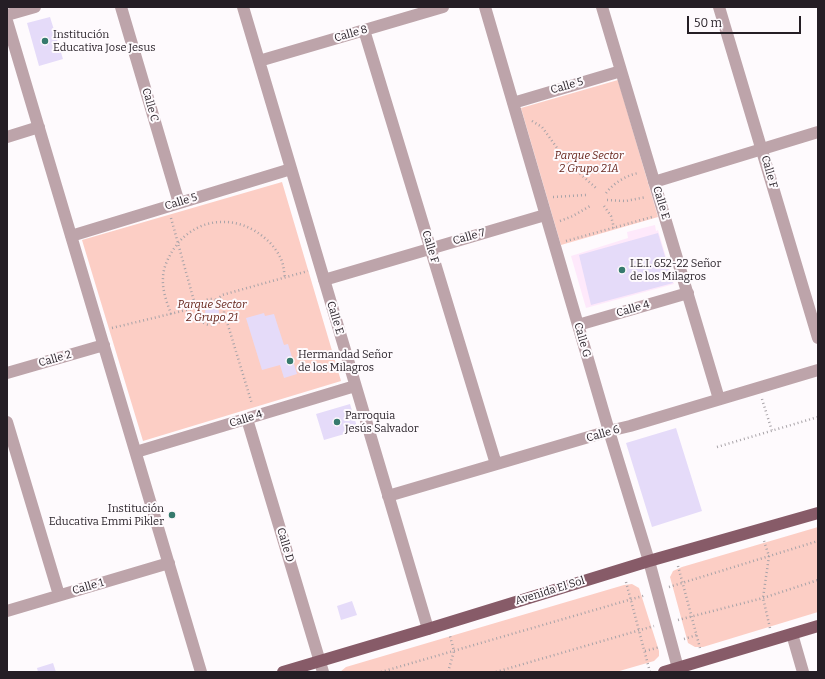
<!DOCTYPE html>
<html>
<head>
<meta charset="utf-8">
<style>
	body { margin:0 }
	#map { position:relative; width:825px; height:679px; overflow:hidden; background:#fefafd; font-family:Bitter,serif }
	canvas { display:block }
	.frame { position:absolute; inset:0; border:8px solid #251e25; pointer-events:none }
	.scale { position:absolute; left:687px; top:16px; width:114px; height:18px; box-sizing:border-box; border:2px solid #251e25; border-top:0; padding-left:5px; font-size:12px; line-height:14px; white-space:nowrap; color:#251e25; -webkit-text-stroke:3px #fefafd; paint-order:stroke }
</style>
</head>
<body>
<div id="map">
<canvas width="825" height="679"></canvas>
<div class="frame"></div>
<div class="scale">50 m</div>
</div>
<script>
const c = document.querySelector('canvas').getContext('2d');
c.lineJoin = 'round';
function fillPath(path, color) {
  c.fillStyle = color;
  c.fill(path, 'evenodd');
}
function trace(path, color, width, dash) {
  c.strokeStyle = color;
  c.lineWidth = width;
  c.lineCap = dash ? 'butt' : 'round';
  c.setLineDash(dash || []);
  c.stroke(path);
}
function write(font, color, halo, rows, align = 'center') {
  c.font = font + ' Bitter,serif';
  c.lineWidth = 4;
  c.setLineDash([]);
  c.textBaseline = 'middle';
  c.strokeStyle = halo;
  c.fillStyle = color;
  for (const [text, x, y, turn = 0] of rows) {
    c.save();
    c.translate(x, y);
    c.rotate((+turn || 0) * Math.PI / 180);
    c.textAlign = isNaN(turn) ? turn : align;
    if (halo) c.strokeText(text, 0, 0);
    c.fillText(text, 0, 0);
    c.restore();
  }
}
fillPath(new Path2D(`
	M655,225L656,231L658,230L674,284L586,308L571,256L628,238L627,232Z`), '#fee9fb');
fillPath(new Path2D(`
	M618,80L658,217L561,245L521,108Z
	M282,182L341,381L143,441L82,240Z
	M818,527V612L703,647H695L688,643L670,577L673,571L682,567Z
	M632,584L639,588L659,651V656L654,661L616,672H340L346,667L624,585Z`), '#fccec5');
fillPath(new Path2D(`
	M50,17L63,59L39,66L27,23Z
	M658,233L673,283L591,305L579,255Z
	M205 312a7 7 0 1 1 14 0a7 7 0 1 1-14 0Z
	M264,313L265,316L274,314L284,345L288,344L297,374L284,378L280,365L262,370L246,318Z
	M350,404L358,430L324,440L316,414Z
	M676,428L702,511L652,527L626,443Z
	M352,601L357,615L341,620L337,606Z
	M53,663L56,672H38L37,668Z`), '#e5dbf9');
trace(new Path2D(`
	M532,121L542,127L567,162L596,188
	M606,193C614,183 625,176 638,173
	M553,197L586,195
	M607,200L626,201L646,197
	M604,206L611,216L614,228
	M171,218L194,301L200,305
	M560,221L573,216L590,206
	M566,241L652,217
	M198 312a13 13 0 1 1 26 0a13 13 0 1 1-26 0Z
	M217,300L222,295L308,271
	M171,314C167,303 162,290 163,278C163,268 168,258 173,250C195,216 238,213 267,240C274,246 281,256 283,265C284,269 284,273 285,277
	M223,318L227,322L252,404
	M112,328L199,307
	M762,399L772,431
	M717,447L818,417
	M764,541L769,556L763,598L770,628
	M678,566L700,648
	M626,582L650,672
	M669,587L818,541
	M678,620L763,598L818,580
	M684,639L697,635
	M645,651L660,647
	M381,672L646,595
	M448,672L454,651L450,636
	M496,672L654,626`), '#a8a3a8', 2.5, [1, 3]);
trace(new Path2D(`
	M121,7L179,203
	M243,7L428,629
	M485,7L609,431L649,561L679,672
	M602,7L719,399
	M719,7L818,338
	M7,15L35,7
	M7,21L201,672
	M364,30L496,464
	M259,61L443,7
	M513,103L621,71
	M7,137L39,127
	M654,182L818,132
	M71,236L291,169
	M324,280L545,215
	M578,325L688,293
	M7,373L104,345
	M247,419L323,672
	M7,422L59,595
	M136,452L355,386
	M388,496L609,431L630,426L818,370
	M7,611L169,563
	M792,634L803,672`), '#bda4aa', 12);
trace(new Path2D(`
	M283,672L428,629L649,561L818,513
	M664,672L818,626`), '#875b68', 12);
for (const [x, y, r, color] of [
	[45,41,4,"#367a6d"],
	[622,270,4,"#367a6d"],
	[290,361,4,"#367a6d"],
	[337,422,4,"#367a6d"],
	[172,515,4,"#367a6d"]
]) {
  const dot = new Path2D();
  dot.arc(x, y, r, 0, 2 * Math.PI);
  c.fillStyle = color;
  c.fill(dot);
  trace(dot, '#fefafd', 1.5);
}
write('11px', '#251e25', '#fefafd', [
	["Calle 8",351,34,-16],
	["Calle 5",567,86,-16],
	["Calle C",150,105,74],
	["Calle F",769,172,74],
	["Calle 5",181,202,-17],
	["Calle E",661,203,73],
	["Calle 7",469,237,-16],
	["Calle F",430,247,73],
	["Calle 4",633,309,-16],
	["Calle E",335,318,73],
	["Calle G",582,340,74],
	["Calle 2",55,359,-16],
	["Calle 4",246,419,-17],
	["Calle 6",603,434,-16],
	["Calle D",285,545,73],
	["Calle 1",88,587,-16],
	["Avenida El Sol",550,591,-17]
]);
write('11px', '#251e25', '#fefafd', [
	["Institución",53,35],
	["Educativa Jose Jesus",53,48],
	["I.E.I. 652-22 Señor",630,264],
	["de los Milagros",630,277],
	["Hermandad Señor",298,355],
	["de los Milagros",298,368],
	["Parroquia",345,416],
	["Jesús Salvador",345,429],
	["Institución",164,509,"right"],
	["Educativa Emmi Pikler",164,522,"right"]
], 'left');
write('italic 11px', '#601d13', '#fefafd', [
	["Parque Sector",589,156],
	["2 Grupo 21A",589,169],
	["Parque Sector",212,305],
	["2 Grupo 21",212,318]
]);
</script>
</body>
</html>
